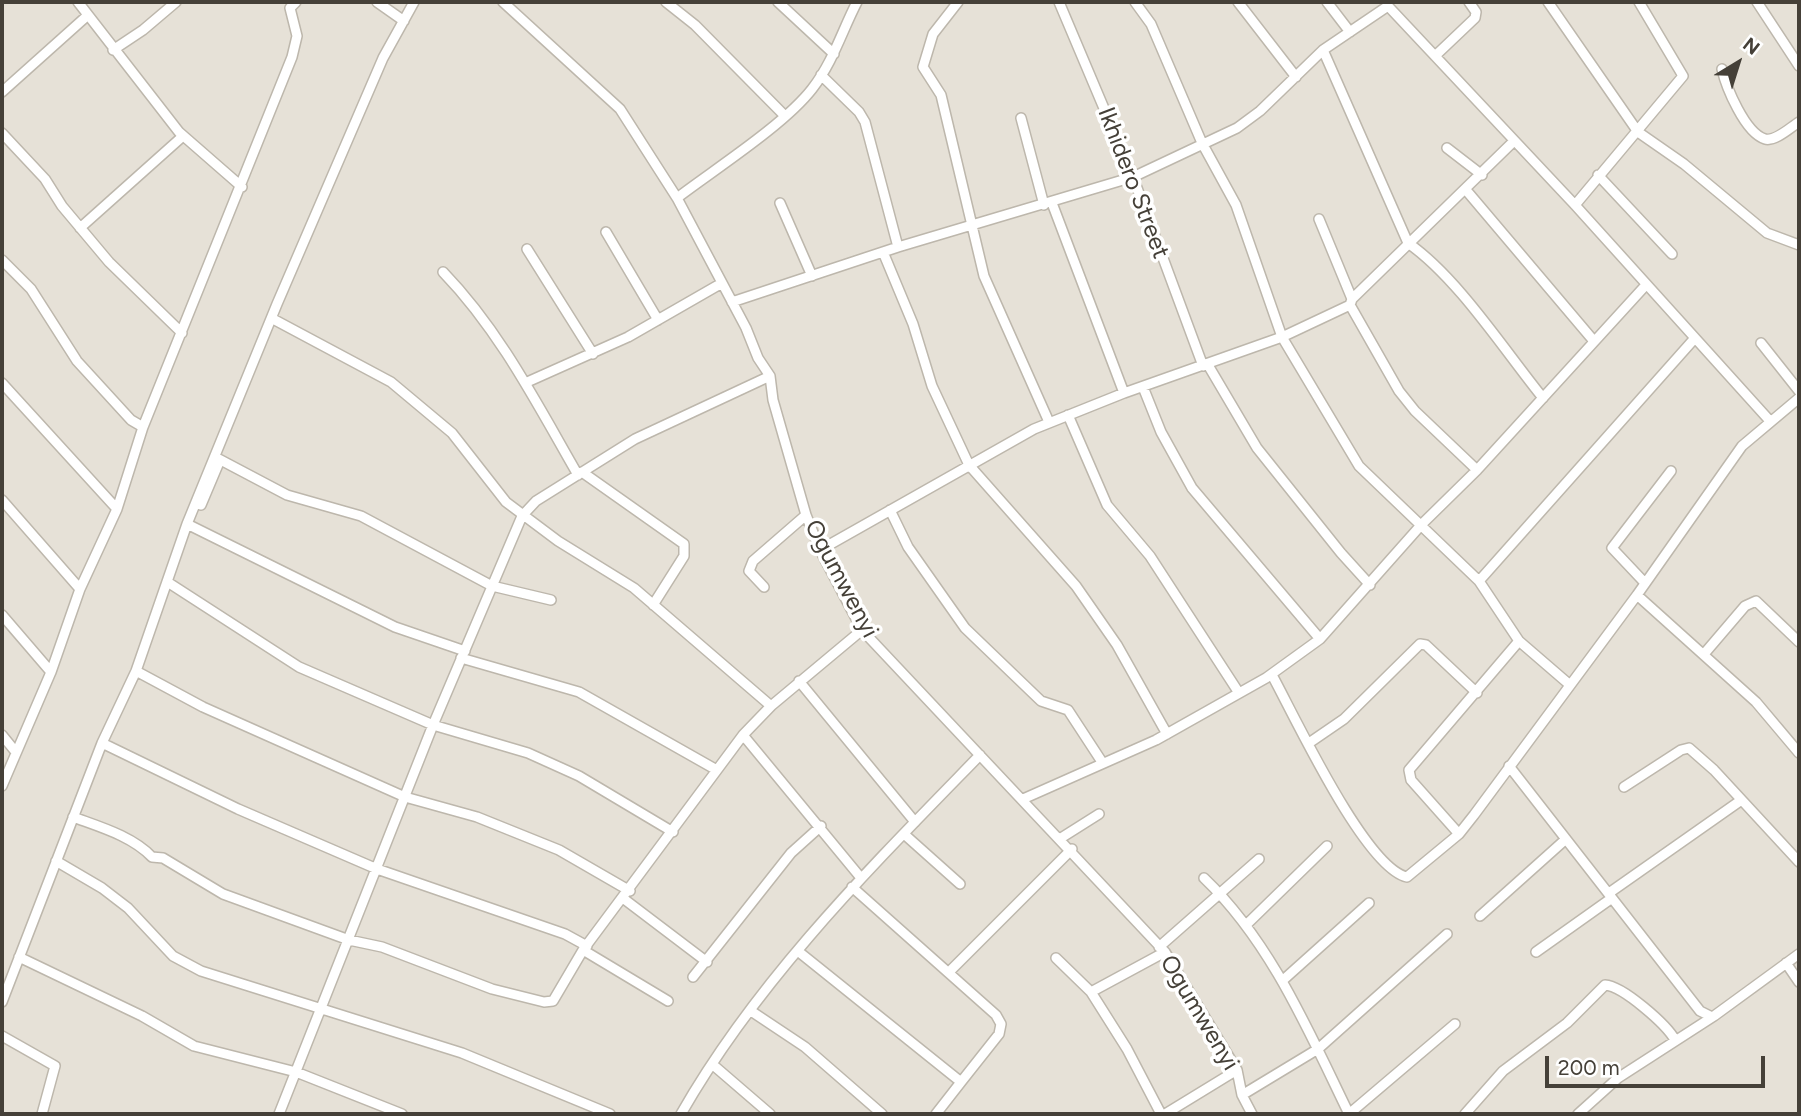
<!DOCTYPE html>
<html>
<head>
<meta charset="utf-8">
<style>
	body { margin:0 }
	#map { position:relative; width:1801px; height:1116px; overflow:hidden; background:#f3f0e8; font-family:Figtree,sans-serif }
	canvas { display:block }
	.frame { position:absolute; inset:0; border:4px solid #454038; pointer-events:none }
	.north { position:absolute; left:1703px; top:28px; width:70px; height:70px; -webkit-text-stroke:5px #fff; paint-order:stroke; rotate:38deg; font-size:19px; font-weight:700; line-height:28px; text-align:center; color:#454038 }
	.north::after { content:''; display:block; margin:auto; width:24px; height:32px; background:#454038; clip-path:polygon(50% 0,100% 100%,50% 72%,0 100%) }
	.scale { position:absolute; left:1545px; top:1056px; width:220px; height:32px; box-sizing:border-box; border:4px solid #454038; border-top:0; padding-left:9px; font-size:21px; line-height:24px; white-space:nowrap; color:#454038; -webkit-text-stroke:5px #fff; paint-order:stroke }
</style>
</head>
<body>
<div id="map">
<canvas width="1801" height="1116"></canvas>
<div class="frame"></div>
<div class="north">N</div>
<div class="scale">200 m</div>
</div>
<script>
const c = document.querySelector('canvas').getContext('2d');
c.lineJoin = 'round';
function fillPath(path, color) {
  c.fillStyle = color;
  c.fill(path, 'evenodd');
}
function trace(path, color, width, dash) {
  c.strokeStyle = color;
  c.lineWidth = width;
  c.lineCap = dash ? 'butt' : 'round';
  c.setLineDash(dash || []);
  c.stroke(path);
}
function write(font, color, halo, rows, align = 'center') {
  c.font = font + ' Figtree,sans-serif';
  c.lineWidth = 7;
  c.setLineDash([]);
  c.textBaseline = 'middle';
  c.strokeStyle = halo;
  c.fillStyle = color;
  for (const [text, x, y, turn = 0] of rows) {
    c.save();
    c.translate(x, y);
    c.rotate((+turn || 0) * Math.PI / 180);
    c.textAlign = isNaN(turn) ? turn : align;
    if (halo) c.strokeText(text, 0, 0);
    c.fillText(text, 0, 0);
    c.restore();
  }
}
fillPath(new Path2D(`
	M2,2H1799V1114H2Z`), '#e6e1d7');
const minor = new Path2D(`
	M78,2L179,132L242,187
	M377,2L404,21
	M503,2L620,109L677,198L746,328L758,358L770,376L773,400L806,515L820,550L862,630L1165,952L1237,1070L1242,1095L1252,1114
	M666,2L695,25L784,115
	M778,2L834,54
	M958,2L933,34L923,67L941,95L984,276L1049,422
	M1059,2L1133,177L1203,366
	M1135,2L1151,24L1202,143L1236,205L1282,337L1359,466L1479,581L1519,641L1570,685
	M1238,2L1296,77
	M1327,2L1350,32
	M1548,2L1638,132L1684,164L1767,233L1799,245
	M1757,2L1799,66
	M113,50L143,30L176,2
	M1323,50L1408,243C1458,278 1504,350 1543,398
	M1435,56L1475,18L1476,12L1469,2
	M1722,69C1726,87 1745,133 1765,139C1775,142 1791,127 1799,122
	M821,75L859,112L865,122L898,247
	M2,92L88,15
	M1021,118L1044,205
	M2,133L45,179L62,206L109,262L182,333
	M1447,148L1482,175
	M1598,175L1672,254
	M1466,190L1593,340
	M677,198C715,169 784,125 812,89C833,62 842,31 857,2
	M780,203L812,276
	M1052,203L1124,393
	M1575,205L1683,76L1639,2
	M1319,219L1352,299
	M80,228L183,136
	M606,232L658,320
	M527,249L593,354
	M883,252L913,324L932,386L969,465L1076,586L1117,645L1167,734
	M2,260L31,289L77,361L131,420L143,427
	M443,272C500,331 537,404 578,475
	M732,302L898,247L1133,177L1237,128L1260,111L1323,50L1388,6L1575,205L1770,421
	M1350,305L1399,391L1415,411L1477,470
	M273,319L391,382L452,433L506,502L558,541L634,588L771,706
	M1761,343L1799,391
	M1208,365L1257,448L1341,553L1370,585
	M2,383L117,509
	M525,383L628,337L722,283
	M1143,387L1161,432L1192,488L1320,639
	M1068,415L1107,505L1150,556L1239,693
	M215,457L287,495L361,516L492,586L551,600
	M582,472L684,544V556L653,605
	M2,500L80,589
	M201,505L220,460
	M890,510L908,547L965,628L1041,701L1068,710L1102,762
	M187,524L395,627L465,651
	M820,550L1034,429L1124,393L1282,337L1350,305L1352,299L1514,141
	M1479,581L1695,338
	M169,583L299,667L433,725L528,753L579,776L673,832
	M1645,583L1612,548L1671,471
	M764,587L749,571L753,561L806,515
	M1637,595L1756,702L1799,753
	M2,615L51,672
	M1704,654L1745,606L1756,601L1799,642
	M461,658L579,692L715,769
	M136,671L203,707L405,797L477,817L559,850L630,891
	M1272,675C1294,715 1365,868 1407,877L1459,834L1474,815L1637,595L1742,446L1799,398
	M799,681L915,822
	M2,735L15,751
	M743,735L861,878
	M102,743L238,809L377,869L565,934L587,946
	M1309,743L1344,719L1420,644L1426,645L1477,693
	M1509,766L1700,1011L1710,1016
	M2,786L51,672L80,589L117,509L143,427L292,57L297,36L290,8L296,2
	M1624,787L1681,750L1689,748L1714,770L1799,862
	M1023,799L1156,740L1266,678L1320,639L1422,524L1477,470L1645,286
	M73,817C100,827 132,836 152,857L163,858L223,894L349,940L382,947L492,989L544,1002L553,1001L583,950L743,735L771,706L862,630
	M904,834L960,884
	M1459,834L1411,780L1409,770L1519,641
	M1061,838L1099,814
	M56,861L102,888L128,908L173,956L201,971L462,1053L610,1114
	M1204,878C1271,942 1309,1032 1349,1114
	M1609,893L1740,801
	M624,899L707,962
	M1480,916L1566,839
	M1246,925L1327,846
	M1159,947L1259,859
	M583,950L668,1001
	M799,952L961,1082L999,1034L1001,1024L996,1015L852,887
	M1536,952L1612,898
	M19,957L142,1016L194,1046L296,1072L402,1114
	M1056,958L1091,992L1165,952
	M1786,963L1799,982
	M950,971L1072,849
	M693,977L791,853L821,826
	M1282,981L1369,903
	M1091,992L1127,1049L1161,1114
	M2,1002L102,743L136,671L187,524L277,304L383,58L414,2
	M751,1011L805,1047L882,1114
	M2,1036L55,1066L42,1114
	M712,1064L770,1114
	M1242,1095L1318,1049L1447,934
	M279,1114L433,725L522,516L536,501L635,439L770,376
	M681,1114C758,979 872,866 980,755
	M936,1114L961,1082
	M1165,1114L1237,1070
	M1349,1114L1455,1024
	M1465,1114L1503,1071L1567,1023L1605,985C1623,986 1667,1025 1675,1040
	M1578,1114L1618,1078L1714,1016L1799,954`);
trace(minor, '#bdb7ac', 12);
trace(minor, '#fff', 9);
write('24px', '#454038', '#fff', [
	["Ikhidero Street",1133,183,69],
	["Ogumwenyi",841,579,62],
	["Ogumwenyi",1199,1013,59]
]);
</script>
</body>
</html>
